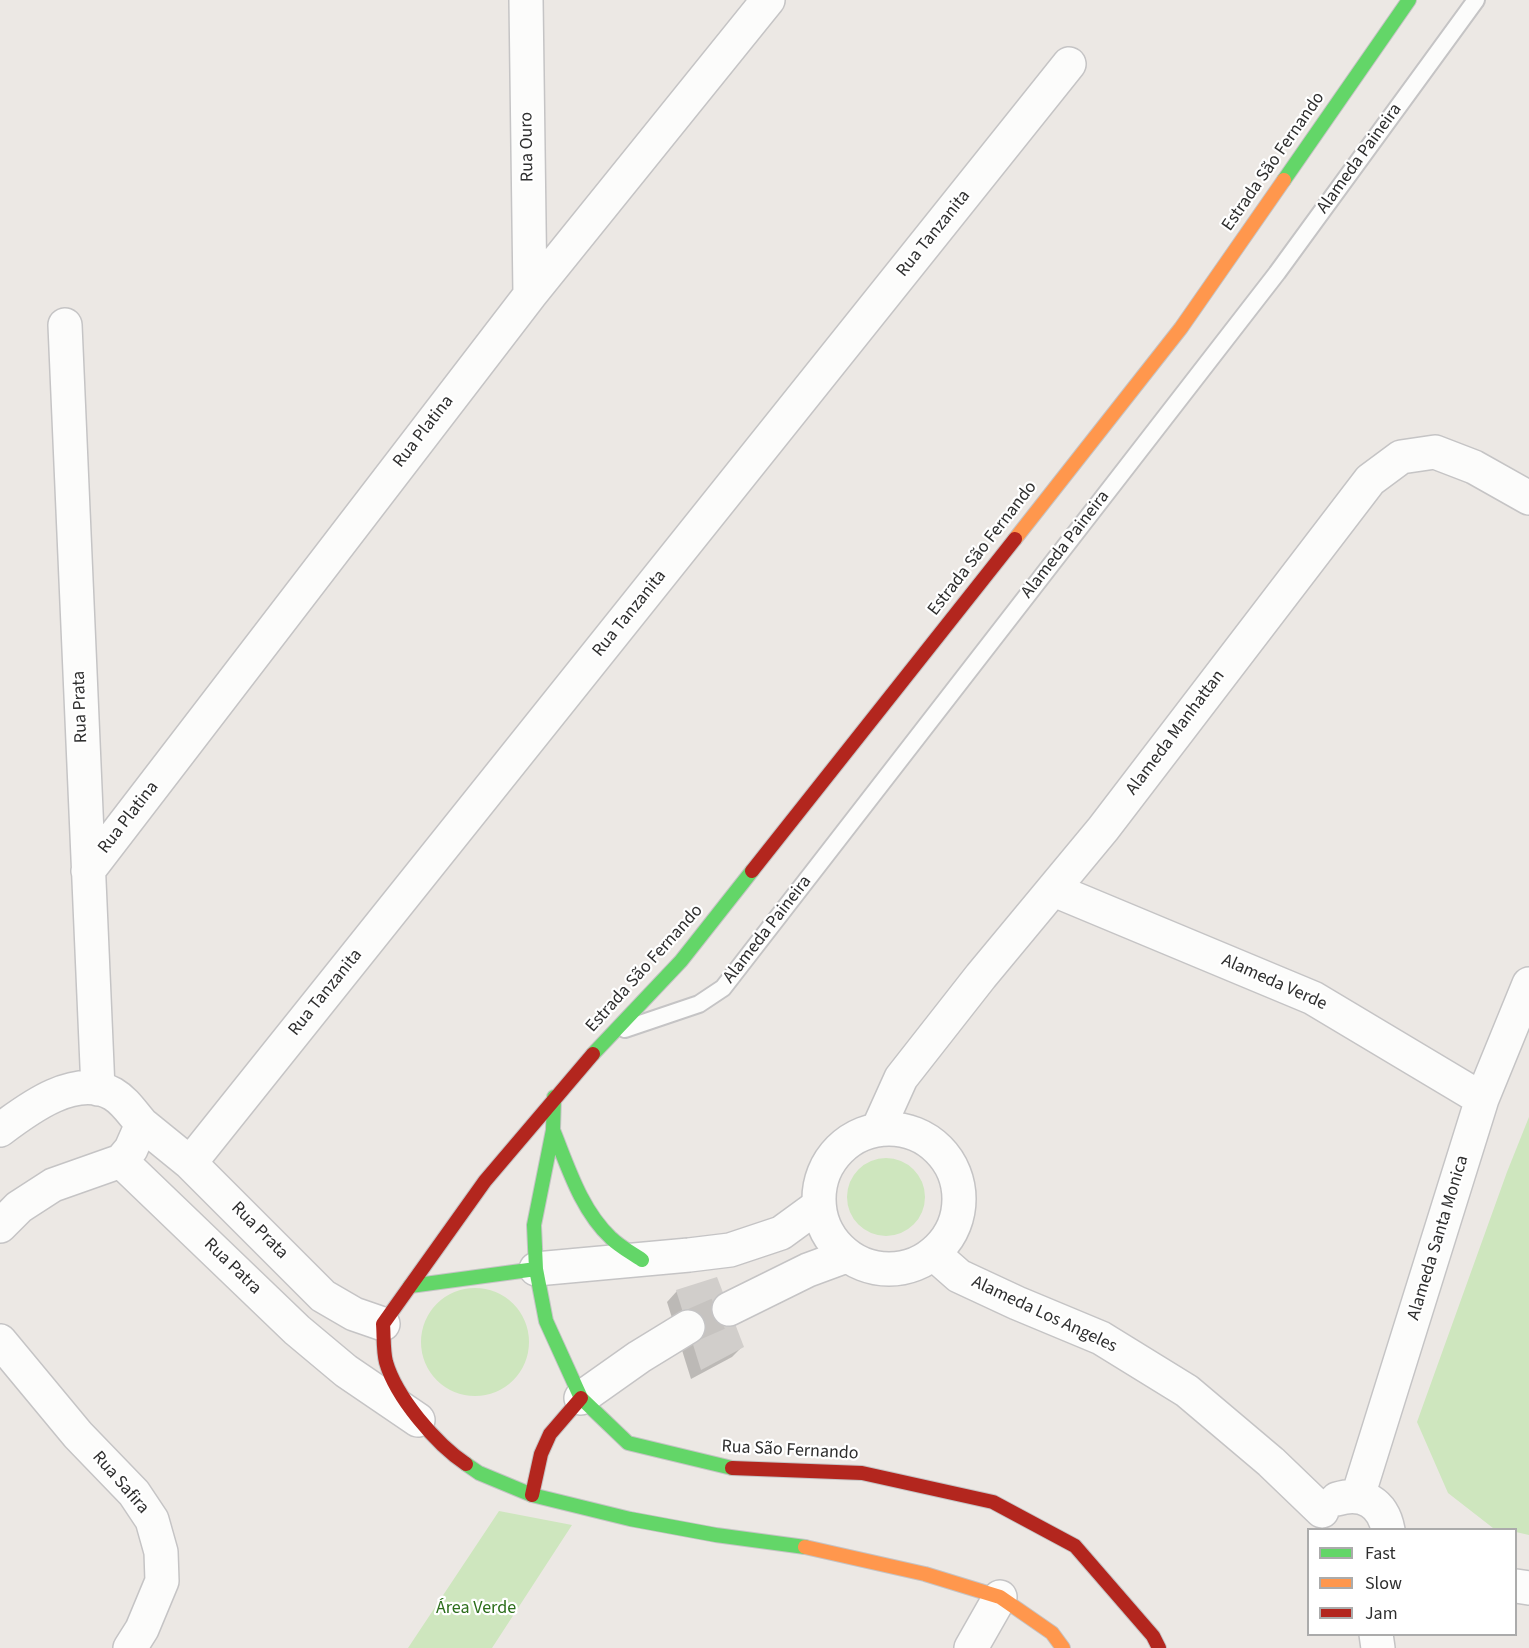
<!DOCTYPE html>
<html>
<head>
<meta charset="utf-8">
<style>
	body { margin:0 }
	#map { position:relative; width:1529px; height:1648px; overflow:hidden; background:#ece8e4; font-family:"Source Sans 3",sans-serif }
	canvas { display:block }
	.legend { position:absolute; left:1307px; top:1528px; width:210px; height:108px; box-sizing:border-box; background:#fff; border:2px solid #ababab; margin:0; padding:8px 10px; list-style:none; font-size:18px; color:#2e2e2e }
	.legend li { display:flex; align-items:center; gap:12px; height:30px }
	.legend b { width:30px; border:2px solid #ababab }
</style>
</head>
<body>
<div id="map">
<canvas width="1529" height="1648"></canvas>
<ul class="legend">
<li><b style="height:8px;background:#63d668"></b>Fast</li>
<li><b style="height:8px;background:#ff974d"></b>Slow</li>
<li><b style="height:8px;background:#b3261e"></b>Jam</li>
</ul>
</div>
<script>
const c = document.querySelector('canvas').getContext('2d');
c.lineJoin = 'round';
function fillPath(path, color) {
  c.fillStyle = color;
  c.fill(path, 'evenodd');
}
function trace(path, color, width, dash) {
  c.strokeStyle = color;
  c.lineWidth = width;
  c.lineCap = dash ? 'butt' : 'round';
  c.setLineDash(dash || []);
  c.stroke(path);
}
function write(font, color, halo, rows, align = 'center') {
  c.font = font + ' "Source Sans 3",sans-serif';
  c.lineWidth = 4.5;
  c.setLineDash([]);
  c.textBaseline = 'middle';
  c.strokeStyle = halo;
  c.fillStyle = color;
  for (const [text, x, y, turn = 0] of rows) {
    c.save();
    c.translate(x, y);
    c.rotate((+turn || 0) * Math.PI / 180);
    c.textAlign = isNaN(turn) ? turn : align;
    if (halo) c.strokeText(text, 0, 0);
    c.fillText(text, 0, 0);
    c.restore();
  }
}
fillPath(new Path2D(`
	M1529,1117V1535L1516,1532V1530L1493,1528L1448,1493L1417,1422L1507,1172Z
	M847 1197a39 39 0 1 1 78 0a39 39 0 1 1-78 0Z
	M421 1342a54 54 0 1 1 108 0a54 54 0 1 1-108 0Z
	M499,1511L572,1525L492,1648H408Z`), '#cee6be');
fillPath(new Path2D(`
	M677,1291L742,1347L732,1357L691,1379L667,1302Z`), '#0003');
fillPath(new Path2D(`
	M717,1277L744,1347L701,1370L676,1290Z`), '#d1cecb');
trace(new Path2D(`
	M688,1327L729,1309`), '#c6c3c0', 33, [33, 16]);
const lane = new Path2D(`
	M625,1029L699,1004L723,988L1277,273L1476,0`);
const street = new Path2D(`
	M526,0L530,295
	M65,325L98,1089
	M88,871L530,295L768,0
	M1054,890L1313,998L1482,1099
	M142,1124L190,1163L323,1296L354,1314L383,1324
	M819 1199a70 70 0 1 1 140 0a70 70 0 1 1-140 0Z
	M878,1129L901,1078L981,976L1103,829L1370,480L1401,457L1435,452L1474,467L1529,498
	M0,1130C29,1108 76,1073 113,1094C125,1101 133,1114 142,1124L131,1149L121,1161L53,1185L19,1207L0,1226
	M121,1161L297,1330L346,1371L418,1420
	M190,1163L1069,64
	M934,1254L959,1276L1017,1303L1101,1338L1187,1391L1271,1462L1322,1511
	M536,1269L689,1255L730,1250L781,1233L818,1206
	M729,1309L808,1270L846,1256
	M0,1341L78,1435L134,1493L152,1520L161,1552L162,1581L142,1629L130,1648
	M581,1398L639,1357L688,1327
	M1358,1496L1482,1099L1529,984
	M1337,1499C1363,1491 1383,1503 1388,1530
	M1516,1586L1529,1588
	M1376,1634L1378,1648
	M971,1648L1000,1597`);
const fast = new Path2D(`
	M1284,180L1409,0
	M593,1054L681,961L752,871
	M554,1097L553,1130L534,1225L536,1269L546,1321L581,1398L628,1443L732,1468
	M553,1130C568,1167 581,1210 611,1238C620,1247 632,1253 642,1260
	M410,1286L536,1269
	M466,1464L479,1473L532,1495L630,1519L716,1535L805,1547`);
const slow = new Path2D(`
	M1015,539L1181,328L1284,180
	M805,1547L925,1574L1000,1597L1052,1633L1063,1648`);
const jam = new Path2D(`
	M752,871L1015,539
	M466,1464C436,1444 396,1397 386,1362C383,1350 384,1336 383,1324L485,1181L593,1054
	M732,1468L862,1473L993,1502L1075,1546L1153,1636L1159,1648
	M532,1495L541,1454L550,1434L581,1398`);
trace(lane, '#c5c4c5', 20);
trace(street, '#c5c4c5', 36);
trace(fast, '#c5c4c5', 16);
trace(slow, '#c5c4c5', 16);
trace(jam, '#c5c4c5', 16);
trace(lane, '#fcfcfb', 16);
trace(street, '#fcfcfb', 33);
trace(fast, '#63d668', 14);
trace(slow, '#ff974d', 14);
trace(jam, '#b3261e', 14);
write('18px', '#2e2e2e', '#fff', [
	["Rua Ouro",528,147,-91],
	["Alameda Paineira",1360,159,-54],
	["Estrada São Fernando",1274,162,-55],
	["Rua Tanzanita",934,234,-51],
	["Rua Platina",424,432,-52],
	["Alameda Paineira",1066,545,-52],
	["Estrada São Fernando",983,549,-52],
	["Rua Tanzanita",630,614,-51],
	["Rua Prata",81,707,-92],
	["Alameda Manhattan",1176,733,-53],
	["Rua Platina",129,818,-52],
	["Alameda Paineira",768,930,-52],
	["Estrada São Fernando",645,969,-48],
	["Alameda Verde",1274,983,24],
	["Rua Tanzanita",326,993,-51],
	["Rua Prata",259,1231,45],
	["Alameda Santa Monica",1439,1238,-73],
	["Rua Patra",232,1267,44],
	["Alameda Los Angeles",1044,1315,25],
	["Rua São Fernando",790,1451,3],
	["Rua Safira",120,1483,49]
]);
write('18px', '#2c6e1b', '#fff', [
	["Área Verde",476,1609]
]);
</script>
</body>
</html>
